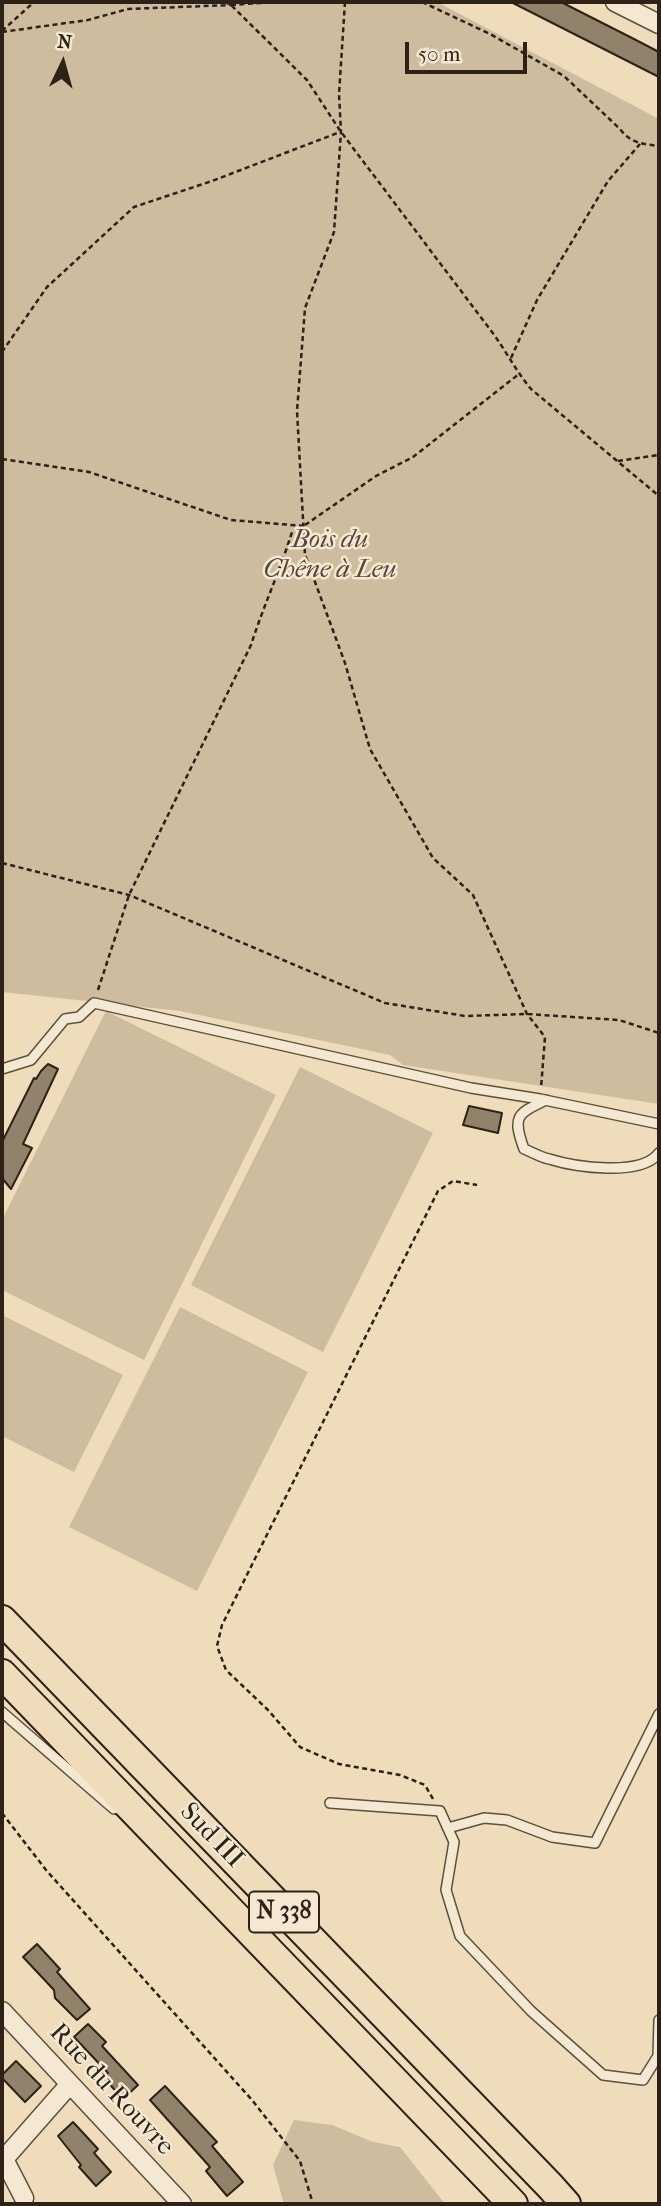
<!DOCTYPE html>
<html>
<head>
<meta charset="utf-8">
<style>
	body { margin:0 }
	#map { position:relative; width:661px; height:2206px; overflow:hidden; background:#eedcba; font-family:"IM FELL French Canon",serif }
	canvas { display:block }
	.frame { position:absolute; inset:0; border:4px solid #2d2118; pointer-events:none }
	.north { position:absolute; left:28px; top:28px; width:70px; height:70px; -webkit-text-stroke:5px #f4e8d2; paint-order:stroke; rotate:5deg; font-size:19px; font-weight:700; line-height:28px; text-align:center; color:#2d2118 }
	.north::after { content:''; display:block; margin:auto; width:24px; height:32px; background:#2d2118; clip-path:polygon(50% 0,100% 100%,50% 72%,0 100%) }
	.scale { position:absolute; left:405px; top:42px; width:122px; height:32px; box-sizing:border-box; border:4px solid #2d2118; border-top:0; padding-left:9px; font-size:21px; line-height:24px; white-space:nowrap; color:#2d2118; -webkit-text-stroke:5px #f4e8d2; paint-order:stroke }
</style>
</head>
<body>
<div id="map">
<canvas width="661" height="2206"></canvas>
<div class="frame"></div>
<div class="north">N</div>
<div class="scale">50 m</div>
</div>
<script>
const c = document.querySelector('canvas').getContext('2d');
c.lineJoin = 'round';
function fillPath(path, color) {
  c.fillStyle = color;
  c.fill(path, 'evenodd');
}
function trace(path, color, width, dash) {
  c.strokeStyle = color;
  c.lineWidth = width;
  c.lineCap = dash ? 'butt' : 'round';
  c.setLineDash(dash || []);
  c.stroke(path);
}
function write(font, color, halo, rows, align = 'center') {
  c.font = font + ' "IM FELL French Canon",serif';
  c.lineWidth = 5;
  c.setLineDash([]);
  c.textBaseline = 'middle';
  c.strokeStyle = halo;
  c.fillStyle = color;
  for (const [text, x, y, turn = 0] of rows) {
    c.save();
    c.translate(x, y);
    c.rotate((+turn || 0) * Math.PI / 180);
    c.textAlign = isNaN(turn) ? turn : align;
    if (halo) c.strokeText(text, 0, 0);
    c.fillText(text, 0, 0);
    c.restore();
  }
}
fillPath(new Path2D(`
	M2,2H437L659,119V1104L403,1065L390,1055L180,1011L2,992Z
	M106,1011L276,1095L144,1360L2,1290V1220Z
	M300,1067L433,1133L323,1352L191,1285Z
	M180,1307L308,1372L197,1591L69,1527Z
	M2,1315L123,1375L74,1472L2,1436Z
	M294,2120L332,2125L373,2142L400,2147L445,2204H284L273,2165Z`), '#cdbc9e');
const building = new Path2D(`
	M511,2H561L632,38L659,52V77Z
	M48,1064L58,1069L23,1144L32,1148L11,1189L2,1178V1142L34,1078L36,1079L41,1071Z
	M469,1106L502,1113L498,1133L463,1125Z
	M37,1944L60,1969L57,1972L90,2009L77,2020L55,1998L54,1990L23,1957Z
	M88,2024L106,2042L102,2046L138,2085L123,2099L103,2077L108,2073L74,2037Z
	M16,2061L41,2086L25,2102L2,2078V2075Z
	M165,2086L217,2142L212,2146L243,2182L227,2196L206,2171L210,2167L150,2100Z
	M73,2122L98,2149L94,2153L111,2172L96,2186L79,2167L81,2165L58,2136Z`);
fillPath(building, '#91826c');
trace(building, '#2d2118', 2);
const service = new Path2D(`
	M2,1069L31,1060L65,1019L79,1017L94,1003L471,1088L540,1099L659,1124
	M546,1100C517,1114 512,1116 524,1149C532,1152 540,1157 549,1159C575,1167 641,1177 659,1153
	M2,1712L114,1809
	M330,1803L440,1811L454,1842L446,1890L460,1936L531,2011L603,2075L643,2080L658,2056L659,2057
	M448,1828L484,1818L507,1820L552,1837L595,1843L659,1714
	M658,2056L659,2020`);
const minor = new Path2D(`
	M615,2L659,24
	M2,2011L182,2204
	M24,2198L4,2159L70,2084`);
const trunk = new Path2D(`
	M2,1620L550,2186L566,2204
	M2,1674L513,2204`);
trace(service, '#5d5040', 12);
trace(minor, '#5d5040', 21);
trace(trunk, '#2d2118', 32);
trace(new Path2D(`
	M224,2L231,5L307,80L341,132L492,332C506,351 516,371 531,389L659,496
	M345,2L339,94L341,132L334,232L305,308L297,411L305,555L345,663L370,749L433,858L473,895L527,1014L545,1037L541,1088
	M422,2L490,34L564,76L620,129C630,143 643,144 659,146
	M231,5L275,2
	M2,31L34,2
	M2,32L88,20L128,9L231,5L228,2
	M2,352L47,287L134,207L212,181L340,132
	M511,358L537,300L608,181L640,144
	M2,459L89,472L231,520L304,526
	M618,461L659,455
	M305,525L376,476L413,457L519,374
	M2,863L129,895L385,1003L465,1016L527,1014L619,1020L659,1033
	M98,990L129,895L251,645C263,607 280,571 292,532L304,526
	M433,1799L425,1785L400,1775L339,1764L300,1747L268,1710L226,1670L217,1646L222,1625L438,1191L453,1181L477,1185
	M2,1813L46,1870L252,2100L300,2161L313,2204`), '#2d2118', 2.5, [5, 3.5]);
trace(service, '#f4e8d2', 9);
trace(minor, '#f4e8d2', 18);
trace(trunk, '#eedcba', 28);
for (const [x, y, w] of [
	[284,1912,70]
]) {
  const box = new Path2D();
  box.roundRect(x - w / 2, y - 20.5, w, 41, 5);
  c.fillStyle = '#f4e8d2';
  c.fill(box);
  trace(box, '#2d2118', 2);
}
write('bold 24px', '#2d2118', null, [
	["N 338",284,1912]
]);
write('italic 26px', '#55483a', '#f4e8d2', [
	["Bois du",330,541],
	["Chêne à Leu",330,571]
]);
write('26px', '#2d2118', '#f4e8d2', [
	["Sud III",211,1836,46],
	["Rue du Rouvre",111,2090,47]
]);
</script>
</body>
</html>
